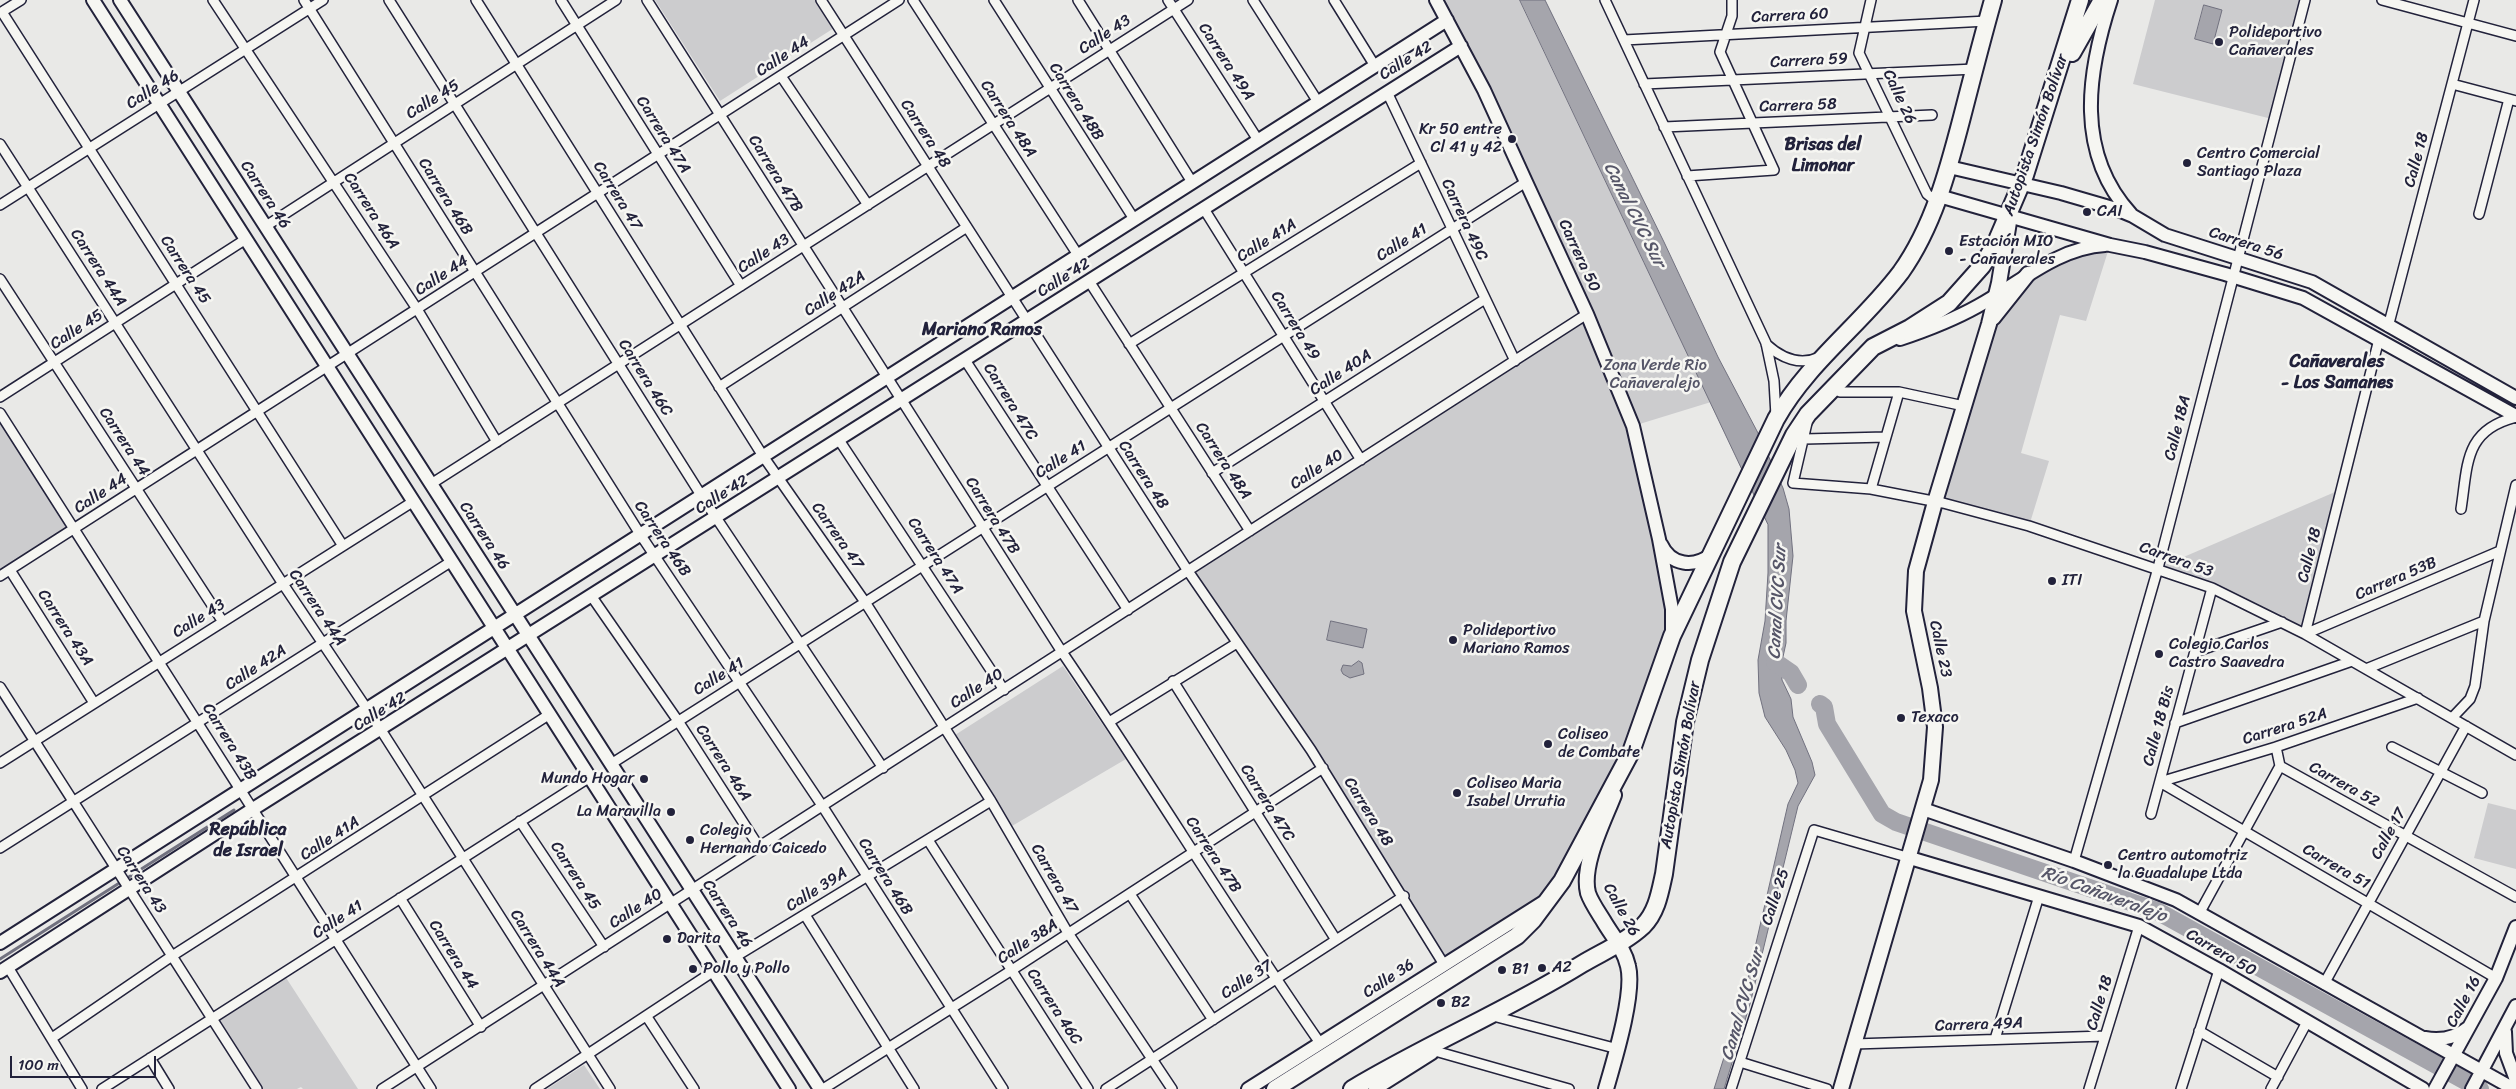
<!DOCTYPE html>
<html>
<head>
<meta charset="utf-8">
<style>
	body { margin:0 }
	#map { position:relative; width:2516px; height:1089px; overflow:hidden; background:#e9e9e7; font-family:Sriracha,sans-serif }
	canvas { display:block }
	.scale { position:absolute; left:10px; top:1056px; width:146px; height:22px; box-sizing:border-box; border:2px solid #22223b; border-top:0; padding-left:6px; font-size:15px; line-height:18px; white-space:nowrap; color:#22223b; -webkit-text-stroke:4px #f6f6f2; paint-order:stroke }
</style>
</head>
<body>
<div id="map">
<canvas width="2516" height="1089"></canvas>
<div class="scale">100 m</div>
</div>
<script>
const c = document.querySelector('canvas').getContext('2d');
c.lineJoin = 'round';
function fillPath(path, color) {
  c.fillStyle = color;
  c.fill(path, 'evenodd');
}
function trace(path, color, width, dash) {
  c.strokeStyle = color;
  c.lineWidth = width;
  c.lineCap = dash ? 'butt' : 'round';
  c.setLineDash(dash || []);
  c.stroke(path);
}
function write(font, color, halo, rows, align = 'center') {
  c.font = font + ' Sriracha,sans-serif';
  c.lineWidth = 5;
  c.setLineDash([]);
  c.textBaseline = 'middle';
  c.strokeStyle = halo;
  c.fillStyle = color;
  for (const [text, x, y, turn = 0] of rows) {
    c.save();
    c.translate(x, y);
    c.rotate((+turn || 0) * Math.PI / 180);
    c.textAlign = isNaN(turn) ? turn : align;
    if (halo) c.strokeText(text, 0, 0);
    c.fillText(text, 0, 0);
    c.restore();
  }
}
fillPath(new Path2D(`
	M655,0H816L834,28L720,101Z
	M1444,0H1520L1711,402L1633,426L1673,620L1638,731L1549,897L1443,963L1404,896L1188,571L1587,314L1484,90L1471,50Z
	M2155,0H2305L2272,119L2133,84Z
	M2110,245L2086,321L2060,315L2021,453L2049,461L2029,526L1935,502L1989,324L2028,274Z
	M0,413L74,529L0,576Z
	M2342,489L2305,634L2158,568Z
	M1063,666L1126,759L1012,826L955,735Z
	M2488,803L2516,810V869L2474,858Z
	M283,973L358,1089H303L301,1087L297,1089H257L212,1018Z
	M584,1065L600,1089H547Z`), '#ccccce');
const water = new Path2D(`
	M1520,0H1545L1664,242L1718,357L1758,433L1783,488L1789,509L1793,556L1786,621V643L1781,666L1782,680L1791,699L1793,717L1812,762L1815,775L1798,806L1750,1004L1724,1089H1714L1745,991L1788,804L1798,783L1795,770L1786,750L1765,717L1759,693L1758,660L1765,621L1768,573V525Z
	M2204,5L2222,10L2213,44L2195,39Z
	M1331,621L1367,629L1363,648L1327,640Z
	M1359,661L1362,663L1364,674L1350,678L1343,674L1341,670L1343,665L1351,666Z`);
fillPath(water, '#a5a5ac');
trace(water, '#71717f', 1);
trace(new Path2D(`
	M0,959L234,810`), '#71717f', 3);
trace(new Path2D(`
	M1775,662L1791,673L1798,685
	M1820,704L1824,707L1827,724L1882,814L1896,822L2157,911L2480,1089`), '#a5a5ac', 18);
const street = new Path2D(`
	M213,0L417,309L497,442
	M304,0L640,534L823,807L1003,1089
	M389,0L701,495L883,768
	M476,0L763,456L865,602L991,801L1068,933L1172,1089
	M561,0L741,286
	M647,0L1062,652C1150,781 1231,915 1320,1043
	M821,0L1188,571L1311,750L1443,963
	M913,0L1078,255
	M994,0L1134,219
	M1078,0L1192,182
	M1168,0L1258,140
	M1253,0L1318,102
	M1334,0L1375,66
	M1605,0L1766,343L1774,381L1776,416
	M1871,0L1859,53L1927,194L1937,202
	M2382,0L2516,36
	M2,12L343,546
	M0,13L21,0
	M1624,40L1987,21
	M781,76L868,205
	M1644,84L1975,69
	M2452,84L2516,101
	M1387,92L1515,361
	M1664,127L1932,115
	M0,144L283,584L381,730L610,1089
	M1687,176L1774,170L1720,52L1732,16V0
	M0,205L323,0
	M1204,209L1361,460
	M2479,214L2509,99
	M266,226L616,0
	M0,279L223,622
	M1089,281L1250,531
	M2388,327L2474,0
	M1129,344L1421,163
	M1766,344C1781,358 1800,366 1820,357
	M965,360L1128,610
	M719,387L967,227
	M1834,388L1840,392H1899L1964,406
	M0,397L246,239
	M0,413L431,1089
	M1807,423L1793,483L1871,489L1943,503L2029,526L2212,588L2305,634L2516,755
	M1804,439L1886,437
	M839,440L1004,690
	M1212,473L1485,299
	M431,484L1188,0
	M1871,489L1899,392
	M2461,509C2468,464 2464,430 2516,417
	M10,570L94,703
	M0,576L899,0
	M592,597L678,721L759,847
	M2305,634L2379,339
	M2305,634L2500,551
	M2195,652L2282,622
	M2366,669L2484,621
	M1173,681L1336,940
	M0,687L257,1089
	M2452,718L2470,699L2475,686L2484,621L2516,485
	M1109,722L1237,643
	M2175,723L2352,661
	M2276,747L2280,766L2516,897
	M2392,747L2482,793
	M0,763L414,501
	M611,764L1526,182
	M2160,782L2496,978
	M2160,782L2276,747L2418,698
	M2151,814L2212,588
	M520,821L604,947
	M928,840L1088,1089
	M0,848L452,561
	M2074,861L2158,568L2305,0
	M1130,894L1213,1020
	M400,898L481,1027
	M2200,912L2280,766
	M805,915L914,1089
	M735,957L991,801
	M8,967L82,1089
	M2324,984L2466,726
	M647,1017L694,1089
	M1497,1017L1618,1049
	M2199,1031L2278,1077
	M52,1038L172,956L550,714
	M1995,1039L2039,896
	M1854,1044L2105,1036
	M1435,1051L1569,1089
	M150,1058L169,1089
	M1740,1062L1827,1089
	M102,1089L590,777
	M382,1089L1587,314
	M535,1089L714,971
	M823,1089L1012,970L1323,768
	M1106,1089L1404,896
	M1731,1089L1814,830L1910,858
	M2089,1089L2139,926
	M2181,1089L2219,970
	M2271,1089L2307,1022`);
const secondary = new Path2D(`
	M93,0L789,1089
	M120,0L820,1089
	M1436,0L1484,90L1526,182L1587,314L1633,426L1659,539L1672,609V632
	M2111,0C2087,73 2075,153 2131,214
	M1949,167L2061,193L2116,209L2133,216L2165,235L2312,282L2516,398
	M1939,196L2110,245L2145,252L2225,274L2303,298L2516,416
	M1900,339C1927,330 1953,320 1978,306C2019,284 2056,248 2105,245
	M1661,544C1671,566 1694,568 1712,554
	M1923,809L2074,861L2176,900L2514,1089
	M1910,858L2139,926L2219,970L2423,1089
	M0,943L1447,20
	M0,972L253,809L1461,46
	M2505,1032L2506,1053L2516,1080
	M2425,1038C2442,1041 2456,1038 2469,1027
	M1248,1089L1542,903
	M1375,1089L1432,1053
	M2435,1089L2496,978L2516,927
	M2472,1089L2516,1006`);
const primary = new Path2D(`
	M1993,318L2028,274
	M1606,1089C1614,1061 1635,993 1628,966C1624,948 1612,936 1603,920C1598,912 1591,902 1588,893C1581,865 1604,821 1614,795
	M1841,1089L1931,780L1935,727L1930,688L1914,611L1916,571L1935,502L1989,324L1999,283L2009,222`);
const highway = new Path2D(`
	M2072,53L2102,0
	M1275,1089L1517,936L1533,920L1562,881L1631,752L1672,636L1776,419C1808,362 1862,324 1901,272C1933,227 1948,171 1962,117C1972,78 1982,39 1993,0
	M1352,1089C1427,1044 1508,1010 1582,964C1602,952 1626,942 1643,926C1657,912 1660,892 1664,874L1685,722L1700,660L1732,562L1794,435L1808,414L1873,347L1910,328L1949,303L1982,266L1995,245L2025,175L2080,0`);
trace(street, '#22223b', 12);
trace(secondary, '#22223b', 16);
trace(primary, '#22223b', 18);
trace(highway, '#22223b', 20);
trace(street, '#f6f6f2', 9);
trace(secondary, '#f6f6f2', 12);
trace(primary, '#f6f6f2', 14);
trace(highway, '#f6f6f2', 16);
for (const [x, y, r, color] of [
	[2219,42,5,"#22223b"],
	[1512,139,5,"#22223b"],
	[2187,163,5,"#22223b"],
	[2087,212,5,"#22223b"],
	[1949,251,5,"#22223b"],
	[2052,581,5,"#22223b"],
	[1453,640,5,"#22223b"],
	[2159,654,5,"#22223b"],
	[1901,718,5,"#22223b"],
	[1548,744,5,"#22223b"],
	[644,779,5,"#22223b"],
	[1457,793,5,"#22223b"],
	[671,812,5,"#22223b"],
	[690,840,5,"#22223b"],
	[2108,865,5,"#22223b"],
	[667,939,5,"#22223b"],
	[1542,968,5,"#22223b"],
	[693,969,5,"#22223b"],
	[1502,970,5,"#22223b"],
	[1441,1003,5,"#22223b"]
]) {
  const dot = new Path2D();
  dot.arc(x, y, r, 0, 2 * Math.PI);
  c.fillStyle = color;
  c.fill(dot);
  trace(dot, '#f6f6f2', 2);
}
write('16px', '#22223b', '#f6f6f2', [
	["Carrera 60",1790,16,-3],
	["Calle 43",1105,35,-33],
	["Calle 44",783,57,-33],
	["Calle 42",1406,61,-32],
	["Carrera 59",1809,61,-3],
	["Carrera 49A",1226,62,57],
	["Calle 46",153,90,-32],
	["Calle 26",1899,97,65],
	["Calle 45",433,100,-32],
	["Carrera 48B",1076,102,58],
	["Carrera 58",1798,106,-2],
	["Carrera 48A",1008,119,57],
	["Carrera 48",925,134,57],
	["Carrera 47A",663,135,58],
	["Autopista Simón Bolívar",2036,135,-71],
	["Calle 18",2417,160,-75],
	["Carrera 47B",775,174,58],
	["Carrera 46",265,195,57],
	["Carrera 47",617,196,58],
	["Carrera 46B",445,197,58],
	["Carrera 46A",371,211,57],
	["Carrera 49C",1464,220,65],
	["Calle 41A",1267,241,-32],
	["Calle 41",1402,243,-32],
	["Carrera 56",2246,244,18],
	["Calle 43",764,254,-33],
	["Carrera 50",1579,256,65],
	["Carrera 44A",98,268,57],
	["Carrera 45",185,270,57],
	["Calle 44",442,276,-33],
	["Calle 42",1064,278,-32],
	["Calle 42A",835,294,-33],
	["Carrera 49",1295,326,58],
	["Calle 45",77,330,-33],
	["Calle 40A",1341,373,-33],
	["Carrera 46C",645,378,58],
	["Carrera 47C",1010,402,58],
	["Calle 18A",2178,428,-76],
	["Carrera 44",124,442,57],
	["Calle 41",1061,460,-32],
	["Carrera 48A",1223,461,57],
	["Calle 40",1317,470,-33],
	["Carrera 48",1143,475,57],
	["Calle 44",101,494,-33],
	["Calle 42",722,495,-32],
	["Carrera 47B",992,516,58],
	["Carrera 46",484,536,57],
	["Carrera 47",837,536,55],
	["Carrera 46B",662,539,56],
	["Calle 18",2310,555,-76],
	["Carrera 47A",935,556,57],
	["Carrera 53",2176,560,20],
	["Carrera 53B",2396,579,-23],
	["Carrera 44A",317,608,56],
	["Calle 43",199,619,-32],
	["Carrera 43A",65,628,57],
	["Calle 23",1940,649,78],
	["Calle 42A",256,668,-33],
	["Calle 41",719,677,-32],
	["Calle 40",977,689,-33],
	["Calle 42",380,712,-32],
	["Calle 18 Bis",2159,726,-75],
	["Carrera 52A",2285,727,-18],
	["Carrera 43B",229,742,58],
	["Carrera 46A",723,763,57],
	["Autopista Simón Bolívar",1681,765,-80],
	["Carrera 52",2344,785,29],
	["Carrera 47C",1267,803,58],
	["Carrera 48",1368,812,58],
	["Calle 17",2389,834,-61],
	["Calle 41A",330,839,-33],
	["Carrera 47B",1213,855,57],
	["Carrera 51",2336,867,30],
	["Carrera 45",575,876,57],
	["Carrera 46B",885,877,58],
	["Carrera 47",1054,879,60],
	["Carrera 43",141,880,57],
	["Calle 39A",817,890,-32],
	["Calle 25",1776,897,-72],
	["Calle 40",636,909,-33],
	["Calle 26",1621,910,61],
	["Carrera 46",727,914,57],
	["Calle 41",338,920,-33],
	["Calle 38A",1028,942,-33],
	["Carrera 44A",537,949,58],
	["Carrera 50",2221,953,30],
	["Carrera 44",453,955,58],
	["Calle 36",1389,979,-33],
	["Calle 37",1247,980,-33],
	["Calle 16",2464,1002,-62],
	["Calle 18",2100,1003,-73],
	["Carrera 46C",1054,1007,57],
	["Carrera 49A",1979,1025,-2]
]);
write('16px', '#22223b', '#f6f6f2', [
	["Polideportivo",2229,33],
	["Cañaverales",2229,51],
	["Kr 50 entre",1502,130,"right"],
	["Cl 41 y 42",1502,148,"right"],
	["Centro Comercial",2197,154],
	["Santiago Plaza",2197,172],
	["CAI",2097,212],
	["Estación MIO",1959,242],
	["- Cañaverales",1959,260],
	["ITI",2062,581],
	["Polideportivo",1463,631],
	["Mariano Ramos",1463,649],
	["Colegio Carlos",2169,645],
	["Castro Saavedra",2169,663],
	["Texaco",1911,718],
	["Coliseo",1558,735],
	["de Combate",1558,753],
	["Mundo Hogar",634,779,"right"],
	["Coliseo Maria",1467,784],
	["Isabel Urrutia",1467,802],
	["La Maravilla",661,812,"right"],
	["Colegio",700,831],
	["Hernando Caicedo",700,849],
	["Centro automotriz",2118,856],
	["la Guadalupe Ltda",2118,874],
	["Darita",677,939],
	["A2",1552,968],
	["Pollo y Pollo",703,969],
	["B1",1512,970],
	["B2",1451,1003]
], 'left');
write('16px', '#555567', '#f6f6f2', [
	["Zona Verde Rio",1655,366],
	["Cañaveralejo",1655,384]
]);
write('bold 18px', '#22223b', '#f6f6f2', [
	["Brisas del",1823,145],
	["Limonar",1823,166],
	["Mariano Ramos",982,330],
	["Cañaverales",2337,362],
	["- Los Samanes",2337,383],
	["República",248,830],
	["de Israel",248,851]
]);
write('italic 18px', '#565668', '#f6f6f2', [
	["Canal CVC Sur",1634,215,63],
	["Canal CVC Sur",1778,602,-87],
	["Río Cañaveralejo",2104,895,20],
	["Canal CVC Sur",1743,1005,-74]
]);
</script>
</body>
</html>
